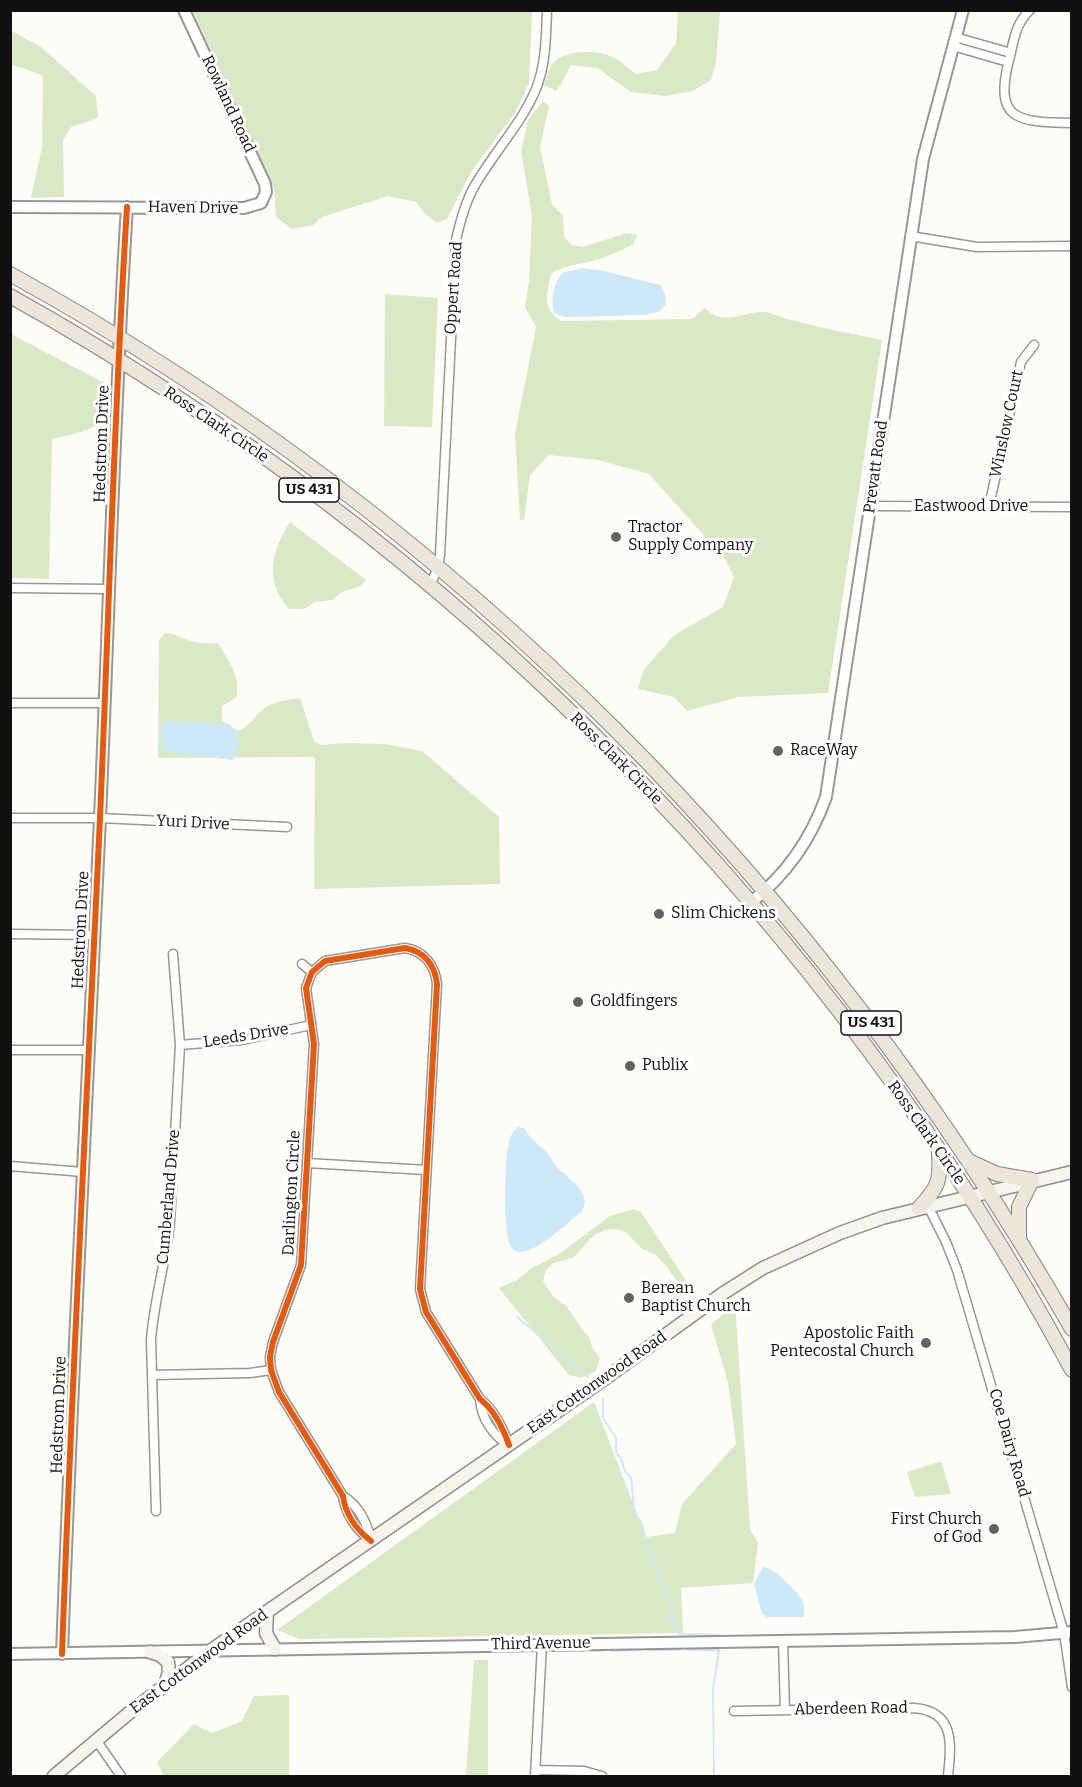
<!DOCTYPE html>
<html>
<head>
<meta charset="utf-8">
<style>
	body { margin:0 }
	#map { position:relative; width:1082px; height:1787px; overflow:hidden; background:#fdfcf7; font-family:Bitter,serif }
	canvas { display:block }
	.frame { position:absolute; inset:0; border:12px solid #111; pointer-events:none }
</style>
</head>
<body>
<div id="map">
<canvas width="1082" height="1787"></canvas>
<div class="frame"></div>
</div>
<script>
const c = document.querySelector('canvas').getContext('2d');
c.lineJoin = 'round';
function fillPath(path, color) {
  c.fillStyle = color;
  c.fill(path, 'evenodd');
}
function trace(path, color, width, dash) {
  c.strokeStyle = color;
  c.lineWidth = width;
  c.lineCap = dash ? 'butt' : 'round';
  c.setLineDash(dash || []);
  c.stroke(path);
}
function write(font, color, halo, rows, align = 'center') {
  c.font = font + ' Bitter,serif';
  c.lineWidth = 6;
  c.setLineDash([]);
  c.textBaseline = 'middle';
  c.strokeStyle = halo;
  c.fillStyle = color;
  for (const [text, x, y, turn = 0] of rows) {
    c.save();
    c.translate(x, y);
    c.rotate((+turn || 0) * Math.PI / 180);
    c.textAlign = isNaN(turn) ? turn : align;
    if (halo) c.strokeText(text, 0, 0);
    c.fillText(text, 0, 0);
    c.restore();
  }
}
fillPath(new Path2D(`
	M193,11H532L529,83L515,113L471,172L447,219L437,223L424,213L416,202L388,196L322,217L313,225L292,229L276,217L274,188Z
	M675,11H720L716,62L711,80L693,91L665,96L631,92L597,68L571,65L557,91L544,85C547,78 549,67 553,63C566,49 597,50 613,57C621,60 628,69 636,74L657,70L676,44L678,13Z
	M10,30L41,47L96,96L98,118L71,127L63,140L64,197L31,198L42,147L43,76L23,68L11,65Z
	M543,101L549,106L540,147L552,204L563,216L564,237L571,245L582,247L627,233L637,235L633,244C619,252 604,258 588,262C574,265 563,266 551,274C547,294 541,310 562,321L692,319L704,308C729,328 738,311 765,312C774,313 782,318 791,320C821,328 852,334 882,340L828,693L738,697L687,711L674,697L638,689L643,671L673,636L723,607L734,577L725,559L649,474L598,460L549,455L530,475L524,520H520L515,434L536,327L525,307L529,282L532,216L521,151L528,120Z
	M385,294L438,298L432,427L384,426Z
	M11,334L110,386L104,423L78,433L52,439L49,579L11,578Z
	M290,522L366,580C355,594 347,584 333,600L315,602L304,609H289C264,581 271,551 290,522Z
	M165,633C174,633 179,637 188,640C198,644 208,644 218,643C228,660 242,678 236,698L222,706V721L238,731C250,726 254,717 263,709C274,701 287,700 300,698L314,741L321,745L345,743L385,744L422,751L499,817L500,884L314,889L315,757L158,758L159,640Z
	M634,1209L641,1212L695,1294L689,1297L686,1294L667,1267L656,1255L642,1249L627,1233L620,1230L609,1229L595,1234L573,1258L553,1263L546,1270L543,1281L553,1296L567,1307L582,1329L589,1337L592,1347L600,1358L596,1371L581,1378L569,1375L499,1288L517,1280L530,1269L559,1254L610,1216Z
	M735,1303L750,1529L758,1543L753,1583L681,1588L683,1633L300,1639L277,1630L594,1402L646,1537L675,1533L682,1504L736,1444L728,1382L711,1325Z
	M941,1461L951,1494L915,1497L907,1472Z
	M474,1660H488V1776H466Z
	M289,1695V1776H164L157,1762L194,1724L212,1733L242,1721L254,1696Z`), '#d8eac5');
fillPath(new Path2D(`
	M582,268L604,271L660,285L665,294L666,305L658,312L646,315L565,317L554,313C551,298 553,286 562,273Z
	M166,721L228,724C242,731 239,747 233,760L167,752C160,743 162,733 163,723Z
	M518,1127L524,1128C530,1140 543,1146 550,1157C555,1163 550,1159 555,1165C566,1178 594,1192 582,1211C567,1223 539,1251 521,1252C515,1252 512,1249 510,1245C503,1228 504,1156 510,1138C511,1134 514,1131 518,1127Z
	M763,1567C774,1567 798,1592 803,1602C805,1606 804,1613 804,1617H767L762,1614L754,1584Z`), '#cde8f7');
trace(new Path2D(`
	M517,1317L588,1377
	M603,1399V1418L616,1438V1453L621,1458L625,1471L631,1478L634,1508L637,1517L641,1521L650,1556L656,1565L659,1579L666,1594L676,1631L680,1634L719,1635
	M648,1650H680
	M686,1650H719L713,1689L714,1776
	M553,1651H583
	M593,1651H602
	M611,1651L641,1650
	M470,1652H493
	M501,1652L532,1651`), '#cde8f7', 2);
const minor = new Path2D(`
	M1030,10C1016,23 1014,39 1010,56C993,120 1015,122 1072,123
	M955,37L1011,53
	M953,46L1008,62
	M910,236L977,247L1072,246
	M870,506L1072,507
	M989,506L1021,362L1034,345
	M430,586L438,567L440,555L456,240C460,222 465,203 474,187C493,153 521,125 536,89C546,64 546,37 547,10
	M10,588L110,589
	M10,703H105
	M10,818H100L287,827
	M10,934L94,935
	M302,964L312,972
	M180,1045L242,1040L311,1025
	M10,1050H88
	M307,1163L426,1170
	M10,1166L83,1172
	M928,1206L946,1242L957,1270L1064,1633L1072,1687
	M153,1375L250,1373L271,1370
	M480,1399C481,1418 493,1435 508,1445
	M343,1496C359,1506 367,1523 371,1540
	M156,1511L151,1340C154,1300 166,1261 170,1222L180,1045L173,954
	M371,1541C357,1530 345,1514 343,1496L279,1392L271,1370L270,1357L273,1342L301,1265L314,1044L306,988L312,972L325,961L405,948C424,951 435,965 437,984L420,1289L426,1312L480,1399C494,1410 503,1428 509,1445
	M783,1641L785,1710
	M734,1711L914,1708C956,1711 951,1746 948,1776
	M96,1740L121,1776
	M536,1770L584,1771L602,1776
	M535,1776L542,1644`);
const tertiary = new Path2D(`
	M10,207L244,208L261,203L266,192L265,184L184,10
	M750,903C785,876 811,839 826,797L923,159L963,10
	M10,1654L1015,1637L1072,1632
	M62,1654C72,1375 87,1096 100,818C109,614 114,411 127,207`);
const secondary = new Path2D(`
	M267,1613L266,1633L275,1649
	M150,1652L160,1655L168,1662L169,1672L165,1685
	M54,1776L129,1713L210,1651L610,1375L722,1294L763,1268L840,1233L882,1218L1072,1172`);
const trunk = new Path2D(`
	M10,274C457,520 819,887 1072,1329
	M10,296C454,543 831,922 1072,1370
	M969,1161L997,1174L1032,1180L1019,1207V1237
	M919,1208C938,1187 941,1182 939,1153`);
trace(minor, '#979795', 11);
trace(tertiary, '#979795', 14);
trace(secondary, '#8e8d8b', 15);
trace(trunk, '#858482', 16);
trace(minor, '#fffffe', 8);
trace(tertiary, '#fffffe', 10);
trace(secondary, '#f6f4eb', 12);
trace(trunk, '#ece5da', 14);
trace(new Path2D(`
	M371,1541C357,1530 345,1514 343,1496L279,1392L271,1370L270,1357L273,1342L301,1265L314,1044L306,988L312,972L325,961L405,948C424,951 435,965 437,984L420,1289L426,1312L480,1399C494,1410 503,1428 509,1445
	M62,1654C72,1375 87,1096 100,818C109,614 114,411 127,207`), '#e8590c', 6);
for (const [x, y, r, color] of [
	[616,537,6,"#646362"],
	[778,751,6,"#646362"],
	[659,914,6,"#646362"],
	[578,1002,6,"#646362"],
	[630,1066,6,"#646362"],
	[629,1298,6,"#646362"],
	[926,1343,6,"#646362"],
	[994,1529,6,"#646362"]
]) {
  const dot = new Path2D();
  dot.arc(x, y, r, 0, 2 * Math.PI);
  c.fillStyle = color;
  c.fill(dot);
  trace(dot, '#fff', 2);
}
for (const [x, y, w] of [
	[309,490,60],
	[871,1023,60]
]) {
  const box = new Path2D();
  box.roundRect(x - w / 2, y - 12, w, 24, 4.5);
  c.fillStyle = '#fff';
  c.fill(box);
  trace(box, '#111', 1.5);
}
write('bold 15px', '#111', null, [
	["US 431",309,490],
	["US 431",871,1023]
]);
write('16px', '#111', '#fff', [
	["Rowland Road",228,104,65],
	["Haven Drive",193,208,1],
	["Oppert Road",454,288,-86],
	["Winslow Court",1007,424,-78],
	["Ross Clark Circle",216,425,34],
	["Hedstrom Drive",102,444,-88],
	["Prevatt Road",876,467,-82],
	["Eastwood Drive",971,507],
	["Ross Clark Circle",616,759,45],
	["Yuri Drive",193,823,3],
	["Hedstrom Drive",81,930,-87],
	["Leeds Drive",246,1036,-9],
	["Ross Clark Circle",926,1133,55],
	["Darlington Circle",292,1193,-87],
	["Cumberland Drive",169,1197,-85],
	["East Cottonwood Road",597,1383,-35],
	["Hedstrom Drive",59,1415,-88],
	["Coe Dairy Road",1009,1443,74],
	["Third Avenue",541,1644,-1],
	["East Cottonwood Road",199,1662,-36],
	["Aberdeen Road",851,1709,-1]
]);
write('16px', '#111', '#fff', [
	["Tractor",628,528],
	["Supply Company",628,546],
	["RaceWay",790,751],
	["Slim Chickens",671,914],
	["Goldfingers",590,1002],
	["Publix",642,1066],
	["Berean",641,1289],
	["Baptist Church",641,1307],
	["Apostolic Faith",914,1334,"right"],
	["Pentecostal Church",914,1352,"right"],
	["First Church",982,1520,"right"],
	["of God",982,1538,"right"]
], 'left');
</script>
</body>
</html>
